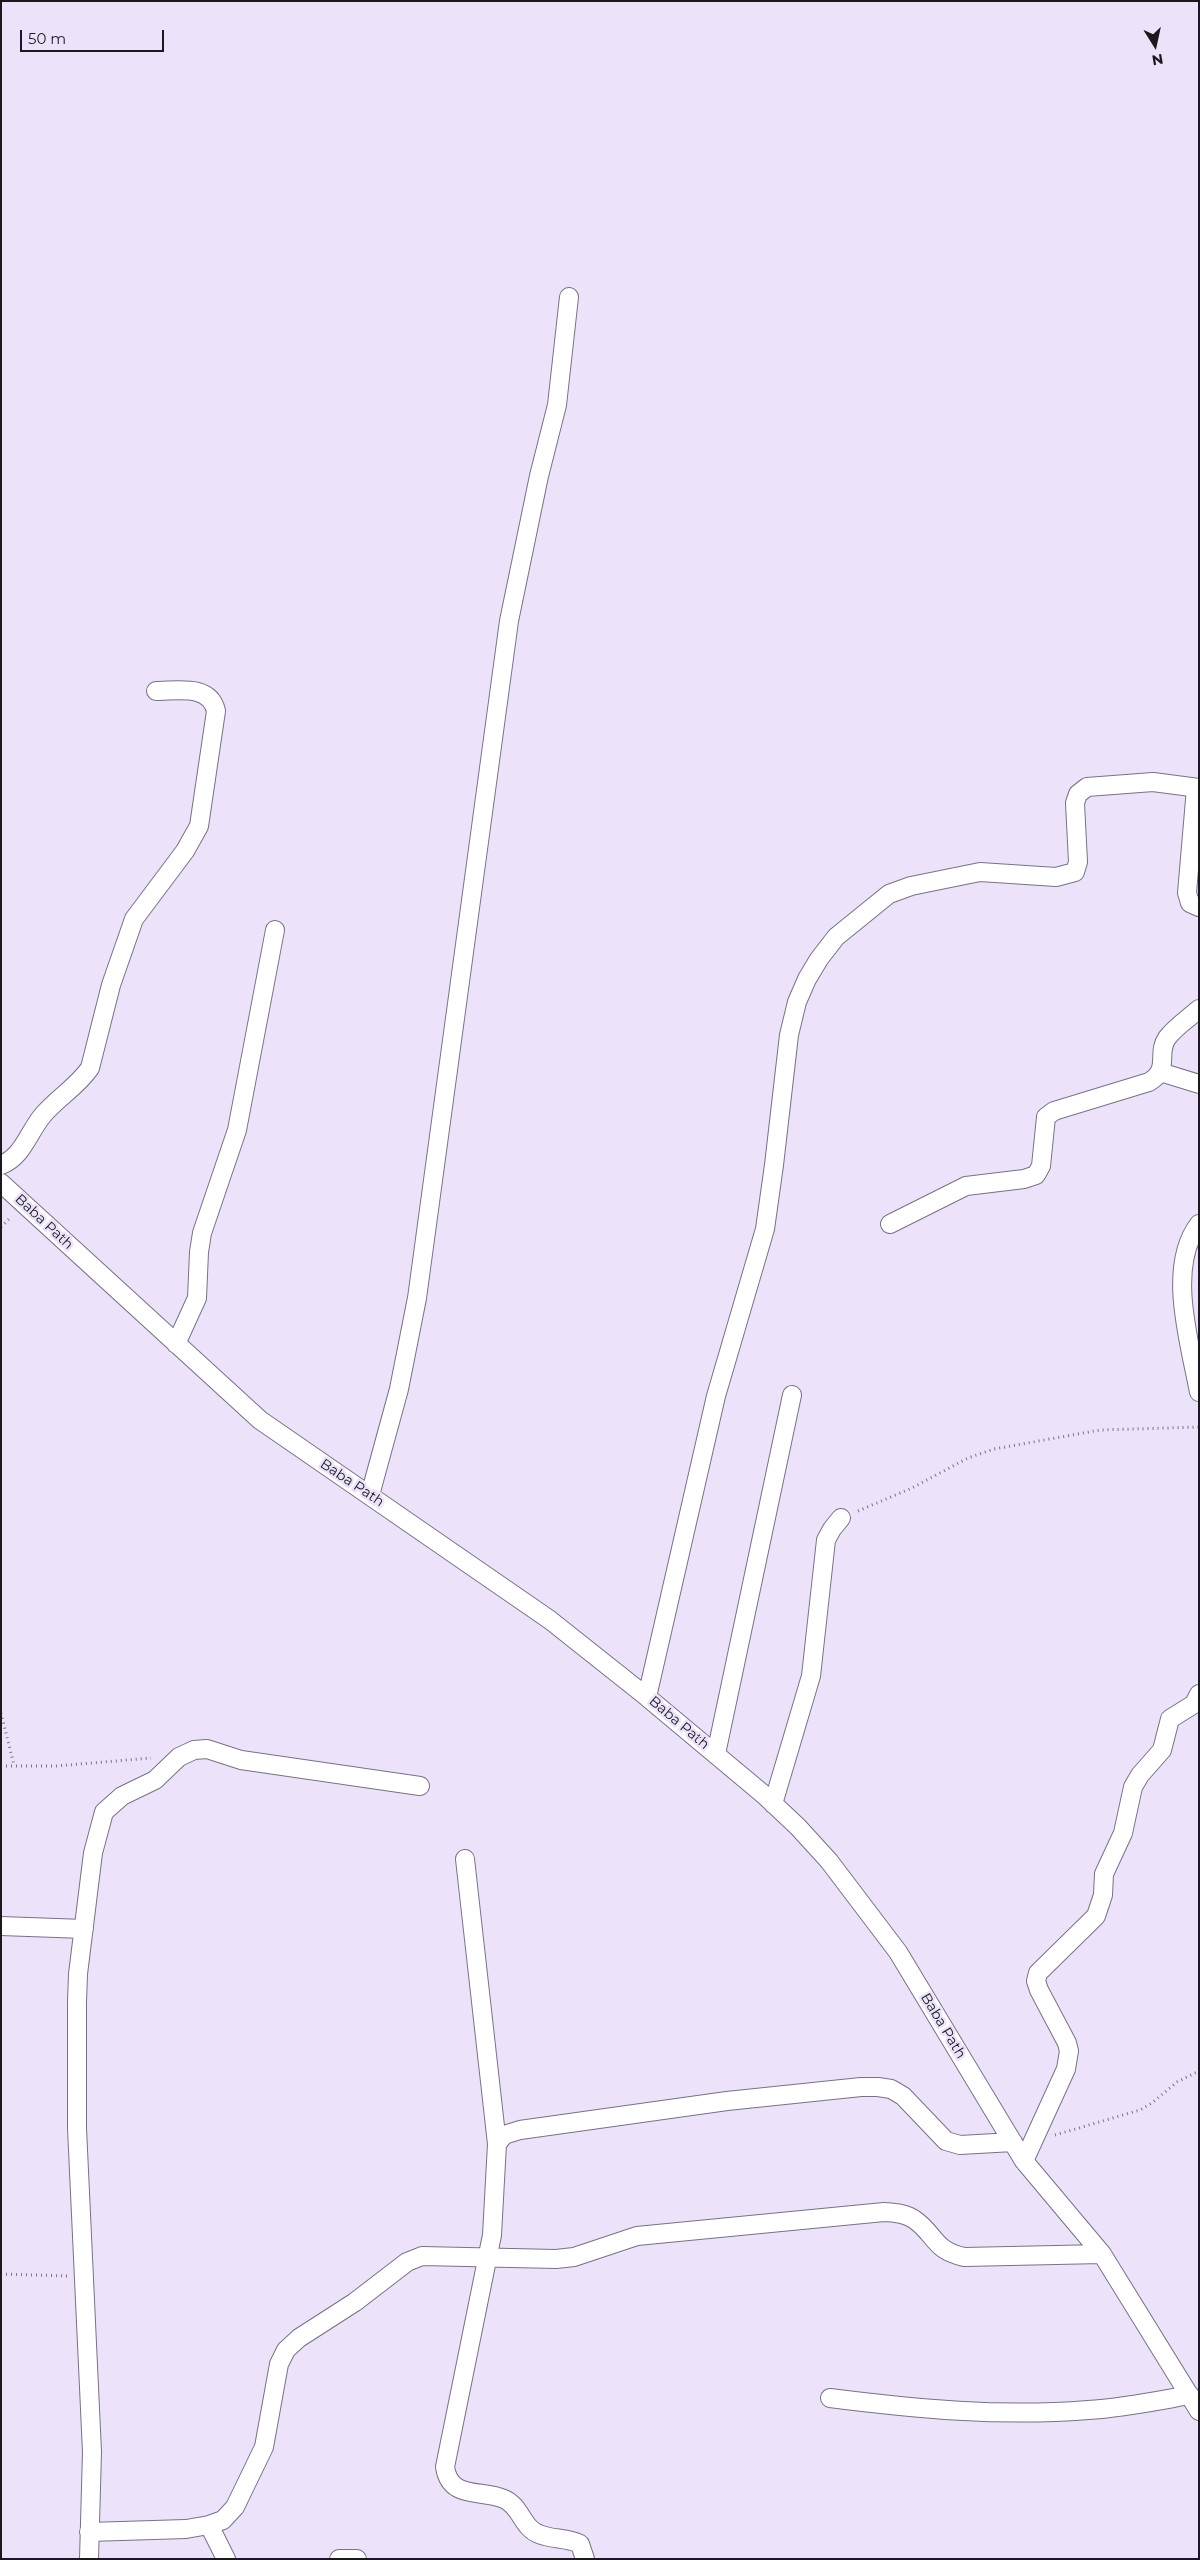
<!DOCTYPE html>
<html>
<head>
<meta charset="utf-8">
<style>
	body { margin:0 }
	#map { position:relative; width:1200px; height:2560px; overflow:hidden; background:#ece3fa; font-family:Montserrat,sans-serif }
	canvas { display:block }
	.frame { position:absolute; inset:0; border:2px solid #1c1820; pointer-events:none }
	.north { position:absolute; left:1130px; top:20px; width:50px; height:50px; -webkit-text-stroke:4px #ece3fa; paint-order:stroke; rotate:170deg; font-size:14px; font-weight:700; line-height:20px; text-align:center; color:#1c1820 }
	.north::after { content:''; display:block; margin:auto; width:18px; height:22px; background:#1c1820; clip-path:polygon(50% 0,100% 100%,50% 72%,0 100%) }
	.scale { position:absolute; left:20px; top:30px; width:144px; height:22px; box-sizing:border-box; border:2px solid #1c1820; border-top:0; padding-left:6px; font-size:15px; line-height:18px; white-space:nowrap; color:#1c1820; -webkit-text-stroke:4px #ece3fa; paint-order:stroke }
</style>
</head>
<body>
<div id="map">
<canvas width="1200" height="2560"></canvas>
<div class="frame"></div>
<div class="north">N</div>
<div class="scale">50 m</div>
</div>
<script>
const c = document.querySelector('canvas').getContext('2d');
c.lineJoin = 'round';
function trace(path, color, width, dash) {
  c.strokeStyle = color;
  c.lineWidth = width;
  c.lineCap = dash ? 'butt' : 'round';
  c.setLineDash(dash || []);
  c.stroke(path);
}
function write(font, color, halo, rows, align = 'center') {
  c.font = font + ' Montserrat,sans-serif';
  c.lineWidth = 5;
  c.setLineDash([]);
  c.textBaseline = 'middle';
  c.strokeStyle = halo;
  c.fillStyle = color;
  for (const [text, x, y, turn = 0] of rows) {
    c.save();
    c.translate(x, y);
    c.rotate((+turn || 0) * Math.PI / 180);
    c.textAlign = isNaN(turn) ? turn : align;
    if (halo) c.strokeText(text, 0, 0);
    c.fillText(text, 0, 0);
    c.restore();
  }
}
const minor = new Path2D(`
	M1196,788L1187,893L1190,903L1199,907
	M1160,1072L1199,1084
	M1,1165C23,1157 29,1131 43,1115C57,1098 77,1087 90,1068L111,985L134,919L185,851L199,826L216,711C210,684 178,691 156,691
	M1,1183L260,1420L550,1620L647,1697L763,1794L798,1827L829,1861L898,1952L1024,2161L1102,2254L1199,2411
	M890,1224L966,1186L1024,1179L1036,1175L1041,1166L1046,1117L1054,1111L1149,1082C1171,1069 1156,1054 1167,1038C1175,1027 1189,1018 1199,1009
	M1199,1224C1166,1267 1190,1343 1199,1392
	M176,1344L197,1298L199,1252L202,1233L237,1130L275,930
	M370,1495L399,1389L417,1298L509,621L539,476L557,405L569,297
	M647,1697L716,1396L765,1229L774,1165L789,1035L797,1002L807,979L819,959L836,937L889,894L911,886L980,872L1056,877L1075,872L1078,862L1075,803L1078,794L1087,787L1153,782L1199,788
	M716,1754L792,1395
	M773,1804L811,1676L826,1540L832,1529L841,1518
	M465,1859L497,2144
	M1,1926L84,1929
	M1024,2161L1066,2069L1069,2051L1067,2043L1039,1990L1036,1981L1038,1973L1096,1916L1103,1895L1104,1874L1123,1833L1133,1787L1140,1775L1162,1750L1170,1719L1194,1704L1199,1694
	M830,2398C916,2409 1001,2417 1088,2410C1122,2408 1156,2401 1190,2395
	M209,2525L226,2559
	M89,2532L186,2529L209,2525L223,2520L235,2507L264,2447L279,2364L286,2350L299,2338L355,2302L407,2262L422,2256L556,2259L574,2257L637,2236L884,2212C895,2213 906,2213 915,2220C936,2235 933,2250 964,2257L1102,2254
	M89,2559L92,2452L77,2128V2002L78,1974L93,1853L104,1812L122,1796L155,1780L179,1757L194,1750L207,1749L241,1760L420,1786
	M339,2559H357
	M585,2559L580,2544C567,2537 552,2540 539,2534C522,2528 521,2506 504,2499C481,2489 450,2500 445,2467L492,2235L497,2144L504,2135L520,2130L727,2101L861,2087H878L891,2089L903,2096L946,2141L960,2145L1013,2142`);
trace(minor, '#797185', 20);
trace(new Path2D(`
	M1,1227L11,1217
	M858,1511L912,1488L968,1458L994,1449L1100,1430L1199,1427
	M1,1713L14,1765
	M1,1766H56L151,1758
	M1055,2135L1140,2110L1152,2103L1177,2082L1199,2071
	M1,2274L68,2276`), '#7a7483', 3, [1, 4]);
trace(minor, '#fff', 18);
write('14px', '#1c1820', '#ece3fa', [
	["Baba Path",44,1222,43],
	["Baba Path",352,1483,34],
	["Baba Path",679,1723,40],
	["Baba Path",943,2026,59]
]);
</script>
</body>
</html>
